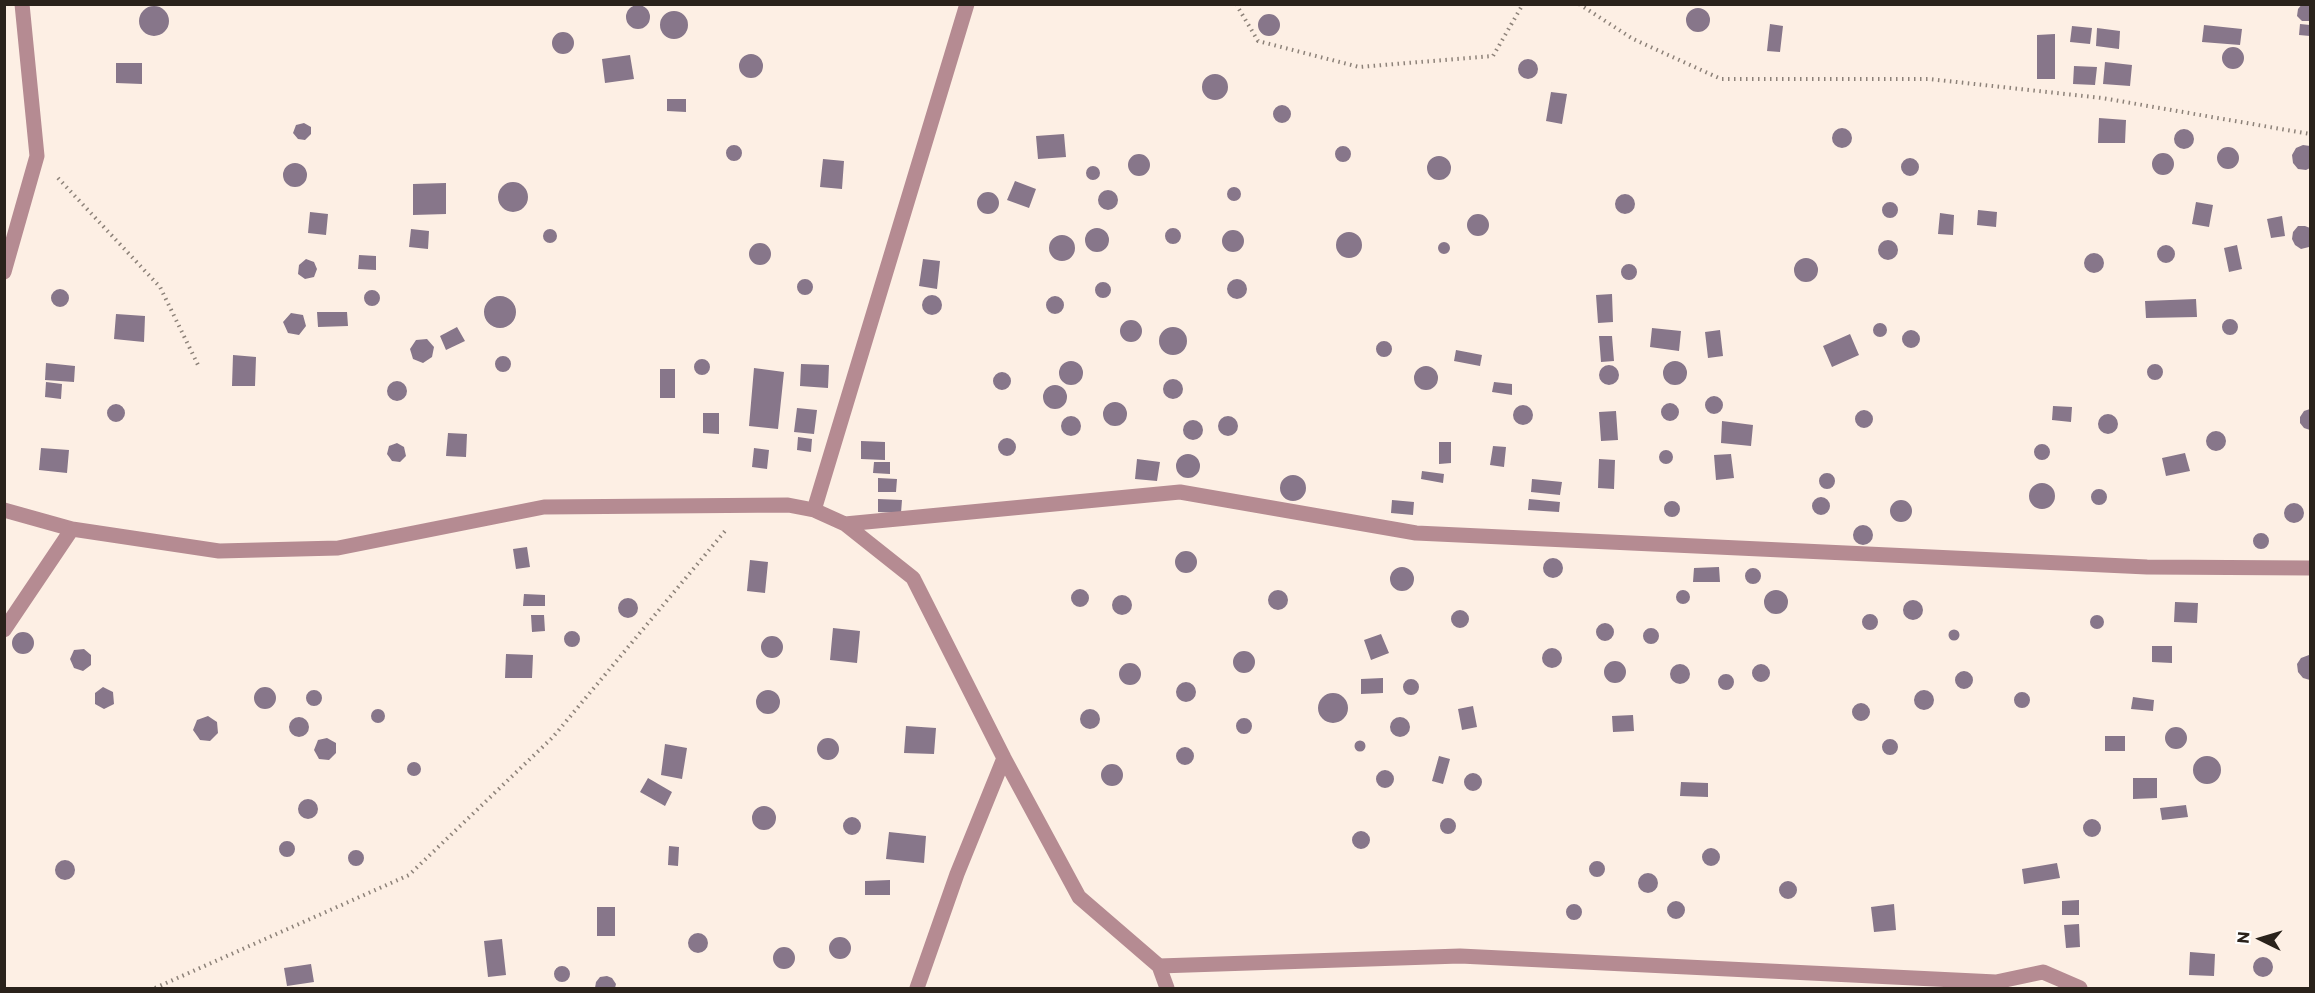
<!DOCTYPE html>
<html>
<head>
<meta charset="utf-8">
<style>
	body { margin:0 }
	#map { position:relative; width:2315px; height:993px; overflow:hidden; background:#fdefe4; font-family:Commissioner,sans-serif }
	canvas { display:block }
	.frame { position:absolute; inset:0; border:6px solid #2a221b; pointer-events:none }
	.north { position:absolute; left:2231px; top:909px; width:60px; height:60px; -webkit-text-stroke:4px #fff; paint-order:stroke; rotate:275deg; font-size:16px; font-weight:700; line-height:24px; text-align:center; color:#2a221b }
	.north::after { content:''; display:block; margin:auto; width:21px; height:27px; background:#2a221b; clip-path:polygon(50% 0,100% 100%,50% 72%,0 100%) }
</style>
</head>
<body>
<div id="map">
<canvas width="2315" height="993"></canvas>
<div class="frame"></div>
<div class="north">N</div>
</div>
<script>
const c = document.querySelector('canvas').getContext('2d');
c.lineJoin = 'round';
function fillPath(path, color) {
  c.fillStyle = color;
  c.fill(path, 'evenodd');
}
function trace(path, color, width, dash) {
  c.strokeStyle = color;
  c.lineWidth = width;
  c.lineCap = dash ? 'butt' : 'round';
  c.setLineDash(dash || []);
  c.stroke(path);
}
fillPath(new Path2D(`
	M2302,4H2310L2309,21H2302L2297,16L2298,9Z
	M626 17a12 12 0 1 1 24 0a12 12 0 1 1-24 0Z
	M139 21a15 15 0 1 1 30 0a15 15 0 1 1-30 0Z
	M1686 20a12 12 0 1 1 24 0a12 12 0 1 1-24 0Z
	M660 25a14 14 0 1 1 28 0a14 14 0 1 1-28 0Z
	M1258 25a11 11 0 1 1 22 0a11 11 0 1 1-22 0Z
	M1770,24L1783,26L1780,52L1767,51Z
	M2300,24L2310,25V36L2299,35Z
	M2204,25L2242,29L2240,45L2202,42Z
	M2072,26L2092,28L2090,44L2070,42Z
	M2097,28L2120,31L2119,49L2096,46Z
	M552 43a11 11 0 1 1 22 0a11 11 0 1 1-22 0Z
	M2055,34V79H2037V35Z
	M2222 58a11 11 0 1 1 22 0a11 11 0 1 1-22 0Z
	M739 66a12 12 0 1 1 24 0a12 12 0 1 1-24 0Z
	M630,55L634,79L605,83L602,59Z
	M1518 69a10 10 0 1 1 20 0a10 10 0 1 1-20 0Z
	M2105,62L2132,65L2130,86L2103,84Z
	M116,63H142V84L116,83Z
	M2074,66L2097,67L2095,85L2073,84Z
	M1202 87a13 13 0 1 1 26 0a13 13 0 1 1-26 0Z
	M1551,92L1567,94L1562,124L1546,121Z
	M667,99H686V112L667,111Z
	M1273 114a9 9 0 1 1 18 0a9 9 0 1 1-18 0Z
	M2099,118L2126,120L2125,143H2098Z
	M304,123L311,127V134L305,140L298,139L293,133L296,125Z
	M1832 138a10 10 0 1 1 20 0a10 10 0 1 1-20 0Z
	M2174 139a10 10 0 1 1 20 0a10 10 0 1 1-20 0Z
	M1064,134L1066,157L1038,159L1036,136Z
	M726 153a8 8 0 1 1 16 0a8 8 0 1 1-16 0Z
	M2303,145L2310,146V168L2306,170L2298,169L2293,163L2292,155L2296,148Z
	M1335 154a8 8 0 1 1 16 0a8 8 0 1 1-16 0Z
	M2217 158a11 11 0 1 1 22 0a11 11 0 1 1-22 0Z
	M2152 164a11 11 0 1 1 22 0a11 11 0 1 1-22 0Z
	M1128 165a11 11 0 1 1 22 0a11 11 0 1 1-22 0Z
	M1427 168a12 12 0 1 1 24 0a12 12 0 1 1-24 0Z
	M1901 167a9 9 0 1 1 18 0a9 9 0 1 1-18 0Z
	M823,159L844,161L842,189L820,187Z
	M283 175a12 12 0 1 1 24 0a12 12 0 1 1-24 0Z
	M1086 173a7 7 0 1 1 14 0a7 7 0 1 1-14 0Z
	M1015,181L1036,189L1029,208L1007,200Z
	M498 197a15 15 0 1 1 30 0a15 15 0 1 1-30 0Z
	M446,183V214L413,215V184Z
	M1227 194a7 7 0 1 1 14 0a7 7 0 1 1-14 0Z
	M1098 200a10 10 0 1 1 20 0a10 10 0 1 1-20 0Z
	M977 203a11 11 0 1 1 22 0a11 11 0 1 1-22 0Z
	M1615 204a10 10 0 1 1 20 0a10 10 0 1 1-20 0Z
	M2196,202L2213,205L2209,227L2192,224Z
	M1882 210a8 8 0 1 1 16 0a8 8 0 1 1-16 0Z
	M1978,210L1997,212L1996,227L1977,225Z
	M310,212L328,214L326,235L308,233Z
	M1940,213L1954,215L1953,235L1938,234Z
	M1467 225a11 11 0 1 1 22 0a11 11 0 1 1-22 0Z
	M2282,216L2285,236L2271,238L2267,219Z
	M2298,226H2305L2310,228V245L2309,247L2301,249L2295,245L2292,239L2293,232Z
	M1085 240a12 12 0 1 1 24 0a12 12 0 1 1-24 0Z
	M1165 236a8 8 0 1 1 16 0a8 8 0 1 1-16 0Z
	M411,229L429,231L428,249L409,247Z
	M543 236a7 7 0 1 1 14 0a7 7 0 1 1-14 0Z
	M1222 241a11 11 0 1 1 22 0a11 11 0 1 1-22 0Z
	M1336 245a13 13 0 1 1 26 0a13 13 0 1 1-26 0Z
	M1049 248a13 13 0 1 1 26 0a13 13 0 1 1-26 0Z
	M1878 250a10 10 0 1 1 20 0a10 10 0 1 1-20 0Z
	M1438 248a6 6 0 1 1 12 0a6 6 0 1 1-12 0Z
	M749 254a11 11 0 1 1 22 0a11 11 0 1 1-22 0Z
	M2237,245L2242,269L2229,272L2224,248Z
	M2157 254a9 9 0 1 1 18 0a9 9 0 1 1-18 0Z
	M2084 263a10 10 0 1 1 20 0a10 10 0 1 1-20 0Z
	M359,255L376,256V270L358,269Z
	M1794 270a12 12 0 1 1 24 0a12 12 0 1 1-24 0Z
	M306,259L314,262L317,269L314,277L305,279L298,274L299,265Z
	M923,259L940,261L937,289L919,286Z
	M1621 272a8 8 0 1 1 16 0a8 8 0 1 1-16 0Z
	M1227 289a10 10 0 1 1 20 0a10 10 0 1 1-20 0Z
	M797 287a8 8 0 1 1 16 0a8 8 0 1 1-16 0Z
	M1095 290a8 8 0 1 1 16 0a8 8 0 1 1-16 0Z
	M51 298a9 9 0 1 1 18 0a9 9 0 1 1-18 0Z
	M364 298a8 8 0 1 1 16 0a8 8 0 1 1-16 0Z
	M1612,294L1613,322L1598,323L1596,295Z
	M922 305a10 10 0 1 1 20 0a10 10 0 1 1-20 0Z
	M484 312a16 16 0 1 1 32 0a16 16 0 1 1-32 0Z
	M1046 305a9 9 0 1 1 18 0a9 9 0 1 1-18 0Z
	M2196,299L2197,317L2146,318L2145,301Z
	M317,312H347L348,326L318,327Z
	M291,313L303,315L306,326L299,335L288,333L283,322Z
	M116,314L145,316L144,342L114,339Z
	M2222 327a8 8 0 1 1 16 0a8 8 0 1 1-16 0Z
	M1120 331a11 11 0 1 1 22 0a11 11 0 1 1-22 0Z
	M1873 330a7 7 0 1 1 14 0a7 7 0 1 1-14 0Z
	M457,327L465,341L446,350L440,336Z
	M1159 341a14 14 0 1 1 28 0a14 14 0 1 1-28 0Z
	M1652,328L1681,331L1679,351L1650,347Z
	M1720,330L1723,356L1708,358L1705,332Z
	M1902 339a9 9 0 1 1 18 0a9 9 0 1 1-18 0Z
	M1850,334L1859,355L1832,367L1823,346Z
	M1599,336H1612L1614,361L1601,362Z
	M427,339L434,347L432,357L423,363L413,359L410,349L416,340Z
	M1376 349a8 8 0 1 1 16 0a8 8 0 1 1-16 0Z
	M1456,350L1482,355L1480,366L1454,361Z
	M233,355L256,357L255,386H232Z
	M495 364a8 8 0 1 1 16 0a8 8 0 1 1-16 0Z
	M694 367a8 8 0 1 1 16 0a8 8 0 1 1-16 0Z
	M1059 373a12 12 0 1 1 24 0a12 12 0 1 1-24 0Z
	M1663 373a12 12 0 1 1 24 0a12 12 0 1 1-24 0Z
	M46,363L75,366L74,382L45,380Z
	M801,364L829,365L828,388L800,386Z
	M2147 372a8 8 0 1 1 16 0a8 8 0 1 1-16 0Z
	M1599 375a10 10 0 1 1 20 0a10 10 0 1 1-20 0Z
	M1414 378a12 12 0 1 1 24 0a12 12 0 1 1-24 0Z
	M754,368L784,372L778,429L749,426Z
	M660,369H675V398H660Z
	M993 381a9 9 0 1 1 18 0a9 9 0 1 1-18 0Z
	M1163 389a10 10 0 1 1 20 0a10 10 0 1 1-20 0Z
	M387 391a10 10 0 1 1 20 0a10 10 0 1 1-20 0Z
	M46,382L62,384L61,399L45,397Z
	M1494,382L1512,384V395L1492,392Z
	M1043 397a12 12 0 1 1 24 0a12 12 0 1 1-24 0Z
	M1705 405a9 9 0 1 1 18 0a9 9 0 1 1-18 0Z
	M1103 414a12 12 0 1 1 24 0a12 12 0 1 1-24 0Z
	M1661 412a9 9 0 1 1 18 0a9 9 0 1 1-18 0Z
	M107 413a9 9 0 1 1 18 0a9 9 0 1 1-18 0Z
	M1513 415a10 10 0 1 1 20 0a10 10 0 1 1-20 0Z
	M2053,406L2072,407L2071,422L2052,420Z
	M797,408L817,410L814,434L794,432Z
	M2310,409V430L2304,428L2300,423V417L2304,411Z
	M1855 419a9 9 0 1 1 18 0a9 9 0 1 1-18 0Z
	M1616,411L1618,440L1601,441L1599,412Z
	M703,413H719V434L703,433Z
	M2098 424a10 10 0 1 1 20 0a10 10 0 1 1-20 0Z
	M1061 426a10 10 0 1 1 20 0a10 10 0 1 1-20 0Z
	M1218 426a10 10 0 1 1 20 0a10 10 0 1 1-20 0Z
	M1183 430a10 10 0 1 1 20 0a10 10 0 1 1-20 0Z
	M1722,421L1753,425L1751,446L1721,443Z
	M2206 441a10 10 0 1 1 20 0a10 10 0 1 1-20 0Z
	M448,433L467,434L466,457L446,456Z
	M798,437L812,439L811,452L797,450Z
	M998 447a9 9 0 1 1 18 0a9 9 0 1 1-18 0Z
	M861,441L885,442V460L861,459Z
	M1439,442H1451V463L1439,464Z
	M397,443L404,447L406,456L400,462L392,461L387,454L389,446Z
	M2034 452a8 8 0 1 1 16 0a8 8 0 1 1-16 0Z
	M1493,446L1506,447L1504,467L1490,465Z
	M41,448L69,450L67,473L39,470Z
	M754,448L769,450L767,469L752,467Z
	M1659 457a7 7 0 1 1 14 0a7 7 0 1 1-14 0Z
	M2185,453L2190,471L2166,476L2162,458Z
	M1731,454L1734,478L1716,480L1714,455Z
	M1176 466a12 12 0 1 1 24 0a12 12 0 1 1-24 0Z
	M1137,459L1160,462L1157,481L1135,479Z
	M1599,459L1615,460L1614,489L1598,488Z
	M874,462H890V474L873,473Z
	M1422,471L1444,474L1443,483L1421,479Z
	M1819 481a8 8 0 1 1 16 0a8 8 0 1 1-16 0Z
	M1280 488a13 13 0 1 1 26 0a13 13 0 1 1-26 0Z
	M878,478L897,479L896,492H878Z
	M1532,479L1562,482L1560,495L1531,492Z
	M2029 496a13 13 0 1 1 26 0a13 13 0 1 1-26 0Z
	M2091 497a8 8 0 1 1 16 0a8 8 0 1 1-16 0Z
	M1812 506a9 9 0 1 1 18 0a9 9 0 1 1-18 0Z
	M878,499L902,500L901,513L878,512Z
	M1529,499L1560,502L1559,512L1528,510Z
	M1392,500L1414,502L1413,515L1391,513Z
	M1890 511a11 11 0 1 1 22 0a11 11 0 1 1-22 0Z
	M1664 509a8 8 0 1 1 16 0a8 8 0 1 1-16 0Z
	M2284 513a10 10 0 1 1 20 0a10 10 0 1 1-20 0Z
	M1853 535a10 10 0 1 1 20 0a10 10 0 1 1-20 0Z
	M2253 541a8 8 0 1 1 16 0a8 8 0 1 1-16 0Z
	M527,547L530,567L516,569L513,549Z
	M1175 562a11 11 0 1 1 22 0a11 11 0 1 1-22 0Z
	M1543 568a10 10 0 1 1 20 0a10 10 0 1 1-20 0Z
	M750,560L768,562L765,593L747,591Z
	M1719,567L1720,582H1693L1694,568Z
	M1390 579a12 12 0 1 1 24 0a12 12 0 1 1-24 0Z
	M1745 576a8 8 0 1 1 16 0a8 8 0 1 1-16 0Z
	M1071 598a9 9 0 1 1 18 0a9 9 0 1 1-18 0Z
	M1676 597a7 7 0 1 1 14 0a7 7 0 1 1-14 0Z
	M1764 602a12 12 0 1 1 24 0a12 12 0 1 1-24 0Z
	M1268 600a10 10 0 1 1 20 0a10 10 0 1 1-20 0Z
	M524,594L545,595V606H523Z
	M1112 605a10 10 0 1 1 20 0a10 10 0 1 1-20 0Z
	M618 608a10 10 0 1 1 20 0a10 10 0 1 1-20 0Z
	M1903 610a10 10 0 1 1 20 0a10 10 0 1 1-20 0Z
	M2175,602L2198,603L2197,623L2174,622Z
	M1451 619a9 9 0 1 1 18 0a9 9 0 1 1-18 0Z
	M1862 622a8 8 0 1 1 16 0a8 8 0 1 1-16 0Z
	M2090 622a7 7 0 1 1 14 0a7 7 0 1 1-14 0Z
	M531,615H544L545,631L532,632Z
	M1596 632a9 9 0 1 1 18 0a9 9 0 1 1-18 0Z
	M1643 636a8 8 0 1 1 16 0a8 8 0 1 1-16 0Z
	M833,628L860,631L857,663L830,660Z
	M1948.5 635a5.5 5.5 0 1 1 11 0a5.5 5.5 0 1 1-11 0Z
	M564 639a8 8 0 1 1 16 0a8 8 0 1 1-16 0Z
	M12 643a11 11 0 1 1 22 0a11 11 0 1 1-22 0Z
	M1381,634L1389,653L1371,660L1364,640Z
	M761 647a11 11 0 1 1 22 0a11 11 0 1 1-22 0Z
	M2152,646H2172V663L2152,662Z
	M1542 658a10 10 0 1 1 20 0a10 10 0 1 1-20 0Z
	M84,649L91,655V665L83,671L74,668L70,659L74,650Z
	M1233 662a11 11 0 1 1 22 0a11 11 0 1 1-22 0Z
	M506,654L533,655L532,678H505Z
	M2309,655L2310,656V680L2303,678L2298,672L2297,664L2301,658Z
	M1604 672a11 11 0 1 1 22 0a11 11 0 1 1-22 0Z
	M1119 674a11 11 0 1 1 22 0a11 11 0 1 1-22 0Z
	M1670 674a10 10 0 1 1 20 0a10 10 0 1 1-20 0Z
	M1752 673a9 9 0 1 1 18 0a9 9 0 1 1-18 0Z
	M1955 680a9 9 0 1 1 18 0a9 9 0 1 1-18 0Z
	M1718 682a8 8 0 1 1 16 0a8 8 0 1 1-16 0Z
	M1383,678V693L1361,694V679Z
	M1403 687a8 8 0 1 1 16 0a8 8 0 1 1-16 0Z
	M1176 692a10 10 0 1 1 20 0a10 10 0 1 1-20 0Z
	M254 698a11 11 0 1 1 22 0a11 11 0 1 1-22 0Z
	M103,687L113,692L114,704L104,709L95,704V693Z
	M306 698a8 8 0 1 1 16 0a8 8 0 1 1-16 0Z
	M1914 700a10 10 0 1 1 20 0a10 10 0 1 1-20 0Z
	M756 702a12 12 0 1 1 24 0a12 12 0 1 1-24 0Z
	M2014 700a8 8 0 1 1 16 0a8 8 0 1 1-16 0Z
	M1318 708a15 15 0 1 1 30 0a15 15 0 1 1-30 0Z
	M2133,697L2154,700L2153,711L2131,709Z
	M1852 712a9 9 0 1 1 18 0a9 9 0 1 1-18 0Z
	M1473,706L1477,727L1462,730L1458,709Z
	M371 716a7 7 0 1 1 14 0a7 7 0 1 1-14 0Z
	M1080 719a10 10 0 1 1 20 0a10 10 0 1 1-20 0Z
	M1633,715L1634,731L1613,732L1612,716Z
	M208,716L217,722L218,733L210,741L200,740L193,730L197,720Z
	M289 727a10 10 0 1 1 20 0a10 10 0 1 1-20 0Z
	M1390 727a10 10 0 1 1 20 0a10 10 0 1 1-20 0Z
	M1236 726a8 8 0 1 1 16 0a8 8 0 1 1-16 0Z
	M906,726L936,728L934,754L904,753Z
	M2165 738a11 11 0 1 1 22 0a11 11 0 1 1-22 0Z
	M2105,736H2125V751H2105Z
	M817 749a11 11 0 1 1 22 0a11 11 0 1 1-22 0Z
	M327,738L336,743V753L329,760L319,759L314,750L318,740Z
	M1882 747a8 8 0 1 1 16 0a8 8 0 1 1-16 0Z
	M1354.5 746a5.5 5.5 0 1 1 11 0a5.5 5.5 0 1 1-11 0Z
	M665,744L687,748L682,779L661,775Z
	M1176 756a9 9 0 1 1 18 0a9 9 0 1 1-18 0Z
	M2193 770a14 14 0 1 1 28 0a14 14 0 1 1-28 0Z
	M1439,756L1450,759L1443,784L1432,781Z
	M407 769a7 7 0 1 1 14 0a7 7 0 1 1-14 0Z
	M1101 775a11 11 0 1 1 22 0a11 11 0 1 1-22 0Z
	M1376 779a9 9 0 1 1 18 0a9 9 0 1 1-18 0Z
	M1464 782a9 9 0 1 1 18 0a9 9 0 1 1-18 0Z
	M648,778L672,792L665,806L640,792Z
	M2133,778H2157V798L2133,799Z
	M1681,782L1708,783V797L1680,796Z
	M298 809a10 10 0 1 1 20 0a10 10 0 1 1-20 0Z
	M2186,805L2188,817L2162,820L2160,808Z
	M752 818a12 12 0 1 1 24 0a12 12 0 1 1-24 0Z
	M843 826a9 9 0 1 1 18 0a9 9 0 1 1-18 0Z
	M1440 826a8 8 0 1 1 16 0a8 8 0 1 1-16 0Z
	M2083 828a9 9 0 1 1 18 0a9 9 0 1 1-18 0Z
	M1352 840a9 9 0 1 1 18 0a9 9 0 1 1-18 0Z
	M889,832L926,836L924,863L886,859Z
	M279 849a8 8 0 1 1 16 0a8 8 0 1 1-16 0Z
	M669,846L679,847L678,866L668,865Z
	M1702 857a9 9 0 1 1 18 0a9 9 0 1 1-18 0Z
	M348 858a8 8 0 1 1 16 0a8 8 0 1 1-16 0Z
	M55 870a10 10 0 1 1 20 0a10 10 0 1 1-20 0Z
	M1589 869a8 8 0 1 1 16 0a8 8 0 1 1-16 0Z
	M2057,863L2060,878L2024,884L2022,869Z
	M1638 883a10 10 0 1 1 20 0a10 10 0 1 1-20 0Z
	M890,880V895H865V881Z
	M1779 890a9 9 0 1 1 18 0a9 9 0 1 1-18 0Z
	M2079,900V915H2062V901Z
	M1667 910a9 9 0 1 1 18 0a9 9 0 1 1-18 0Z
	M1566 912a8 8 0 1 1 16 0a8 8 0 1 1-16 0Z
	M1894,904L1896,930L1874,932L1871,907Z
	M597,907H615V936H597Z
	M2079,924L2080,947L2066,948L2064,925Z
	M688 943a10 10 0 1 1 20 0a10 10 0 1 1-20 0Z
	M829 948a11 11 0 1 1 22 0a11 11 0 1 1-22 0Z
	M502,939L506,975L488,977L484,941Z
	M773 958a11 11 0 1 1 22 0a11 11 0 1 1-22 0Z
	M2190,952L2215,954L2214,976L2189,975Z
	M2253 967a10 10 0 1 1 20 0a10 10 0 1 1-20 0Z
	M311,964L314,982L287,986L284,968Z
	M554 974a8 8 0 1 1 16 0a8 8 0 1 1-16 0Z
	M607,976L612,978L616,984L615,988H595L596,982L600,977Z`), '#87768a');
trace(new Path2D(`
	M1236,4L1258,41L1359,67L1493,56L1523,4
	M1579,4L1633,39L1721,79H1929L2102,98L2310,134
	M58,178L160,287L199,367
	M155,988L409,875L553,737L725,531`), '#8d8279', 4, [1.5, 4.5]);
trace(new Path2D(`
	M4,272L37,156L22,4
	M4,510L72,529L219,551L338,548L544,507L788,505L814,510L845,524L1180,492L1416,533L2147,567L2310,568
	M814,510L967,4
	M845,524L913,578L1004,758L1079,897L1159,966L1167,988
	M4,630L72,529
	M1159,966L1460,956L1996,982L2043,972L2080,988
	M917,988L957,874L1004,758`), '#b58b92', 15);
</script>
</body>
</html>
